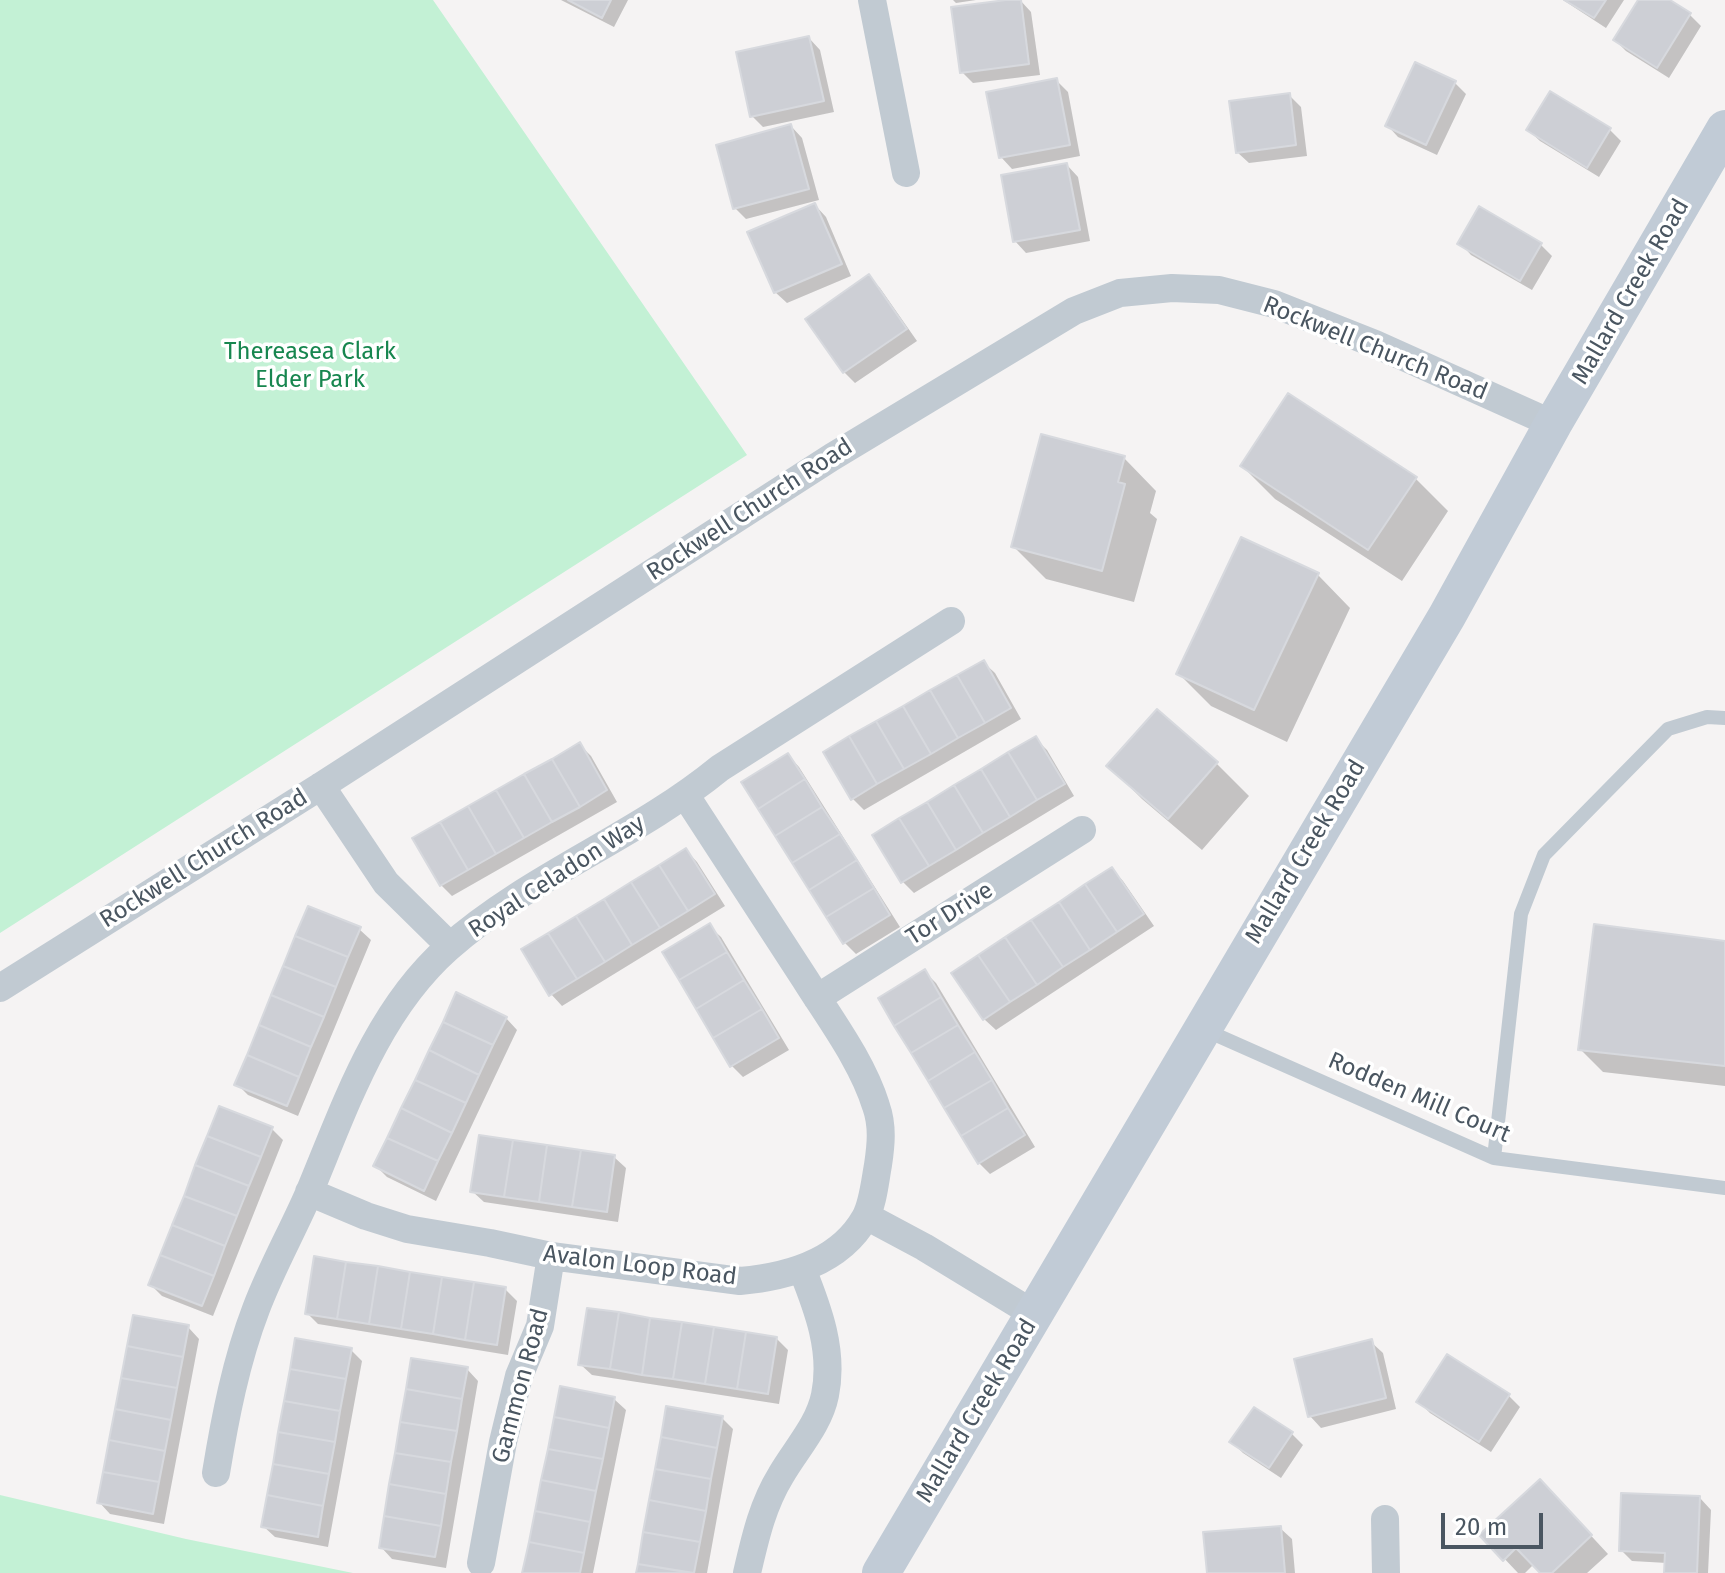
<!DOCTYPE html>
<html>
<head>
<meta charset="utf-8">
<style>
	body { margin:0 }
	#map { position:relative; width:1725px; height:1573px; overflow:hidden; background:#f5f3f3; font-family:"Fira Sans",sans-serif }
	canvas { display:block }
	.scale { position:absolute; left:1441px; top:1513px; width:102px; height:36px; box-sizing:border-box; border:4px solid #4a5661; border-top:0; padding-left:10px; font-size:24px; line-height:28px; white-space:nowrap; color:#4a5661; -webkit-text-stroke:6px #fff; paint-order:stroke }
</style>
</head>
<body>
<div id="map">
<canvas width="1725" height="1573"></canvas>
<div class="scale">20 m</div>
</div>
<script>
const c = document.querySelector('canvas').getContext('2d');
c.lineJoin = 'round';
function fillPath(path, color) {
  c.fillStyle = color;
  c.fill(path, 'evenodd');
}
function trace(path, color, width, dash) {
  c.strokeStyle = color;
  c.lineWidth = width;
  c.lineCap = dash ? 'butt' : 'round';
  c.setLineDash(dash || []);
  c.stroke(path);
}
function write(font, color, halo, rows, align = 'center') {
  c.font = font + ' "Fira Sans",sans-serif';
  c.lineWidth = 7;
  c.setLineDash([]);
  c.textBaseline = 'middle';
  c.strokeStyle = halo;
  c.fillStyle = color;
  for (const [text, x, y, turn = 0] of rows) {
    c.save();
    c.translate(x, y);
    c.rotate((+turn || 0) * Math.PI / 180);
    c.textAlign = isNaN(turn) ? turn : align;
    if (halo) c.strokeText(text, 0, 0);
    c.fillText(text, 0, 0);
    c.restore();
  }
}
fillPath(new Path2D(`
	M0,0H433L747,455L0,933Z
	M0,1495L186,1539L353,1573H0Z`), '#c3f1d5');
fillPath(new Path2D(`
	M561,0H628L614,27Z
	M953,0H976L956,3Z
	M1020,0L1031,12L1040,75L973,83L962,72Z
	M1563,0H1624L1606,28Z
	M1640,0H1666L1690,15L1701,26L1669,78L1626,51L1615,40Z
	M809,38L820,50L834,112L763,127L752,116Z
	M1056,80L1068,92L1080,156L1012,169L1001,157Z
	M1455,83L1466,94L1437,155L1398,137L1387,125Z
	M1551,94L1610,130L1621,141L1599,177L1540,141L1528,130Z
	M1289,95L1301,107L1307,156L1249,163L1237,152Z
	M791,126L802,138L819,200L746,219L735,208Z
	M1067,165L1078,177L1090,241L1026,253L1015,241Z
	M815,205L826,217L851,276L787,303L775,292Z
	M1460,243L1541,245L1552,256L1532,290L1471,255Z
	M869,277L880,288L917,341L855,383L844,372Z
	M1124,458L1156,491L1150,513L1157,519L1134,602L1046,579L1013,546Z
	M1242,466L1415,478L1448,511L1402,581L1275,499Z
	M1318,575L1350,608L1287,742L1211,706L1179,674Z
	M983,662L995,673L1021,719L864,810L852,798Z
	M1157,711L1217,764L1249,796L1202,850L1142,799L1109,766Z
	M1035,738L1047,750L1074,796L914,893L903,882Z
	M580,745L591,756L617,802L452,896L441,885Z
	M788,755L799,767L900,927L856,954L845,943L744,783Z
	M686,850L697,862L725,906L562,1006L551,994Z
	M1112,869L1123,881L1154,926L996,1030L984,1019Z
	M709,926L721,937L789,1050L743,1077L732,1066Z
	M359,929L371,940L298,1116L248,1095L237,1084Z
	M1725,943V1086L1603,1072L1580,1049Z
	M925,972L936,983L1035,1147L990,1174L979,1163Z
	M506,1018L517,1030L436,1201L387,1177L376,1166Z
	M272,1129L283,1140L213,1316L162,1296L151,1285Z
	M614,1157L626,1168L618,1222L484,1202L472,1191Z
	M505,1289L517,1301L508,1355L318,1324L307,1313Z
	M188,1327L199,1339L164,1524L110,1514L99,1502Z
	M777,1339L788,1350L779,1404L592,1375L580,1364Z
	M1371,1342L1383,1353L1396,1409L1321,1428L1310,1416Z
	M351,1350L362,1361L328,1547L275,1537L263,1526Z
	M467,1369L478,1381L446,1568L392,1559L381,1547Z
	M1508,1395L1520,1407L1491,1452L1430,1413L1419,1402Z
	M614,1399L626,1410L593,1573H525Z
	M668,1408L722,1418L733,1429L707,1573H638Z
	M1292,1434L1303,1445L1281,1478L1243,1453L1232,1442Z
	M1700,1498L1711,1510L1708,1573H1666L1667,1563L1632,1561L1621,1550Z
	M1557,1499L1608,1554L1587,1573H1543L1534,1564L1525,1573H1518L1482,1535Z
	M1280,1528L1292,1539L1295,1573H1209Z`), '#0003');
const building = new Path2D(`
	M568,0H611L602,18Z
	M1006,0H1021L1029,64L960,73L951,7Z
	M1564,0H1606L1594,18Z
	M1638,0H1670L1691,13L1657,68L1613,40Z
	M809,36L824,101L750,117L736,52Z
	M1415,62L1456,81L1426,145L1385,126Z
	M1057,78L1070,145L999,158L986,92Z
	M1550,91L1611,128L1587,168L1526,130Z
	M1290,93L1296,145L1236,153L1229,101Z
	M791,124L809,189L733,209L716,145Z
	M1067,163L1080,230L1013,242L1001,175Z
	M815,203L842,264L774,293L747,232Z
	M1479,206L1542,243L1520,281L1457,244Z
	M869,274L907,329L843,373L805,319Z
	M1288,393L1417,477L1368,550L1240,466Z
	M1041,434L1125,456L1118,482L1125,484L1102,571L1011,547Z
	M1241,537L1319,573L1254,710L1176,674Z
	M984,660L1011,708L985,723L957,675Z
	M957,675L985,723L958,738L930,690Z
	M930,690L958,738L931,754L903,706Z
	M903,706L931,754L904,769L876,721Z
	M1157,709L1218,762L1168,819L1106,766Z
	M876,721L904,769L877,784L849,736Z
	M849,736L877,784L851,800L823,752Z
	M1036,736L1065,784L1037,800L1008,752Z
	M580,742L607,790L580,807L552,759Z
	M1008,752L1037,800L1010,817L981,769Z
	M788,753L805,779L758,809L741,782Z
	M552,759L580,807L552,822L524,774Z
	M981,769L1010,817L983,833L954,785Z
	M524,774L552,822L524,838L496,790Z
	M805,779L822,807L775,836L758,809Z
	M954,785L983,833L956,850L927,802Z
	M496,790L524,838L496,854L468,806Z
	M927,802L956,850L929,866L899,818Z
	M468,806L496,854L468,870L440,822Z
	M822,807L840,834L792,863L775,836Z
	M899,818L929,866L901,883L872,835Z
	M440,822L468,870L440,886L412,838Z
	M840,834L857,860L809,890L792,863Z
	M686,848L715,894L688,911L659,865Z
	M857,860L874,888L826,917L809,890Z
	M659,865L688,911L660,928L631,882Z
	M1112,867L1144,914L1117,932L1085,884Z
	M631,882L660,928L632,945L604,899Z
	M1085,884L1117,932L1090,950L1059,902Z
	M874,888L890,915L843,944L826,917Z
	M604,899L632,945L605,962L576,916Z
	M1059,902L1090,950L1063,967L1031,920Z
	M308,906L361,927L348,957L295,936Z
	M576,916L605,962L577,979L548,933Z
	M1031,920L1063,967L1037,985L1005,937Z
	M710,923L727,952L679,980L662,952Z
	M1594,924L1725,941V1066L1578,1050Z
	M548,933L577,979L549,996L521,949Z
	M295,936L348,957L336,987L283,966Z
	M1005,937L1037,985L1010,1002L978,955Z
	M727,952L744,980L696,1009L679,980Z
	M978,955L1010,1002L983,1020L951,973Z
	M283,966L336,987L324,1017L271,995Z
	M925,969L941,997L894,1026L878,998Z
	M744,980L762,1009L713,1038L696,1009Z
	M456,992L507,1017L493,1045L443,1022Z
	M271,995L324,1017L311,1047L259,1025Z
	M941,997L958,1025L911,1053L894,1026Z
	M762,1009L779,1038L730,1067L713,1038Z
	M443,1022L493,1045L479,1075L429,1050Z
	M259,1025L311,1047L299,1077L247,1055Z
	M958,1025L975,1052L928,1081L911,1053Z
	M429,1050L479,1075L466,1103L415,1080Z
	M975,1052L992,1080L944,1108L928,1081Z
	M247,1055L299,1077L287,1106L234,1085Z
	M415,1080L466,1103L452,1133L401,1108Z
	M992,1080L1008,1108L961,1136L944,1108Z
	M219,1106L273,1127L261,1157L207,1136Z
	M401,1108L452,1133L438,1161L387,1138Z
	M1008,1108L1025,1135L978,1164L961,1136Z
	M479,1135L513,1140L504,1197L470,1192Z
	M207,1136L261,1157L249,1186L195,1165Z
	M387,1138L438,1161L424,1191L373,1166Z
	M513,1140L547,1145L539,1202L504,1197Z
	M547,1145L581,1150L572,1207L539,1202Z
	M581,1150L615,1155L607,1212L572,1207Z
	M195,1165L249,1186L237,1216L184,1196Z
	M184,1196L237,1216L225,1246L172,1225Z
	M172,1225L225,1246L214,1276L160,1255Z
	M160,1255L214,1276L202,1306L148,1285Z
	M314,1256L346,1262L337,1319L305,1314Z
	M346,1262L378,1266L369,1324L337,1319Z
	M378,1266L410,1272L401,1329L369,1324Z
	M410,1272L442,1277L433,1334L401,1329Z
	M442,1277L474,1282L465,1340L433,1334Z
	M474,1282L506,1287L497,1345L465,1340Z
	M587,1308L619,1312L610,1369L578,1365Z
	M619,1312L650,1318L642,1375L610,1369Z
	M133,1315L189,1325L183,1357L127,1346Z
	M650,1318L682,1322L673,1379L642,1375Z
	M682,1322L714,1327L705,1384L673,1379Z
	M714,1327L746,1332L737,1389L705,1384Z
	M746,1332L777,1337L768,1394L737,1389Z
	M295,1338L352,1348L346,1379L290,1369Z
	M1372,1339L1386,1398L1308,1417L1294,1359Z
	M127,1346L183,1357L177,1388L121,1378Z
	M1447,1354L1510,1394L1479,1442L1416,1402Z
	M411,1358L468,1367L462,1399L406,1389Z
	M290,1369L346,1379L340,1411L284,1401Z
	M121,1378L177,1388L171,1420L115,1409Z
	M560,1386L615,1397L609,1428L554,1417Z
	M406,1389L462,1399L457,1431L400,1422Z
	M284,1401L340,1411L335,1442L278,1432Z
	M666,1406L723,1416L717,1448L661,1437Z
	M1254,1407L1293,1432L1269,1468L1229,1442Z
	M115,1409L171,1420L165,1451L109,1440Z
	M554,1417L609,1428L603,1459L548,1449Z
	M400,1422L457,1431L451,1462L395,1453Z
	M278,1432L335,1442L329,1474L273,1464Z
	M661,1437L717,1448L711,1479L655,1469Z
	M109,1440L165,1451L159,1482L103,1472Z
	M548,1449L603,1459L596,1491L541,1480Z
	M395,1453L451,1462L446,1494L389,1484Z
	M273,1464L329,1474L323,1506L267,1495Z
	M655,1469L711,1479L706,1511L649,1500Z
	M103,1472L159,1482L153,1514L97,1503Z
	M1540,1479L1592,1535L1552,1573H1540L1516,1548L1503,1561L1479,1535Z
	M541,1480L596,1491L590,1522L535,1511Z
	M389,1484L446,1494L441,1526L384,1516Z
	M1621,1493L1700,1496L1697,1573H1664L1665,1553L1619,1551Z
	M267,1495L323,1506L318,1537L261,1527Z
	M649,1500L706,1511L700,1542L643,1532Z
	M535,1511L590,1522L584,1553L529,1542Z
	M384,1516L441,1526L435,1557L379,1548Z
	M1281,1526L1285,1573H1207L1203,1532Z
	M643,1532L700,1542L694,1573L638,1564Z
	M529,1542L584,1553L580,1573H522Z
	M638,1564L691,1573H636Z`);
fillPath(building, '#cdcfd5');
trace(building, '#d7d9de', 2);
trace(new Path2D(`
	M1205,1030L1494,1158L1725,1188
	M1494,1158L1521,914L1544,855L1668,729L1707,717L1725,718`), '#c1cad2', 14);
trace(new Path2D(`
	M872,0L906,173
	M321,786L386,883L450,946
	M0,988L321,786L832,457L1074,311L1120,293L1172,288L1219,290L1274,304L1375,344L1553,424
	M817,998L1082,830
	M309,1192L366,1216L407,1229L490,1243L551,1256L740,1281C787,1277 840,1262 865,1218C873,1204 875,1181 878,1165C881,1145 883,1126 876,1106C862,1061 830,1019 805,979C765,918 726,857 686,796
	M866,1216L924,1247L1034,1314
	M216,1473C225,1418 236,1361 256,1309C271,1269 292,1232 309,1193C345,1107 376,1012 448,948C529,876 636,837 720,768L951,621
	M1385,1519L1386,1573
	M481,1563L503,1442L519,1376L540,1326L551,1256
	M747,1573C755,1539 762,1506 781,1475C796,1449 819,1425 825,1395C834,1351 818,1309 802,1269`), '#c1cad2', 28);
trace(new Path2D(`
	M881,1573L1447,616L1553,424L1725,129`), '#c1cbd6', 38);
write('24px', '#4a5661', '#fff', [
	["Mallard Creek Road",1631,292,-60],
	["Rockwell Church Road",1375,349,22],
	["Rockwell Church Road",750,510,-33],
	["Mallard Creek Road",1306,852,-59],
	["Rockwell Church Road",204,859,-32],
	["Royal Celadon Way",557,877,-33],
	["Tor Drive",950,914,-32],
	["Rodden Mill Court",1419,1098,23],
	["Avalon Loop Road",640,1266,7],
	["Gammon Road",521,1386,-75],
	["Mallard Creek Road",977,1411,-59]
]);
write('24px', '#17864f', '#fff', [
	["Thereasea Clark",310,352],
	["Elder Park",310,380]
]);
</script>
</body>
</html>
